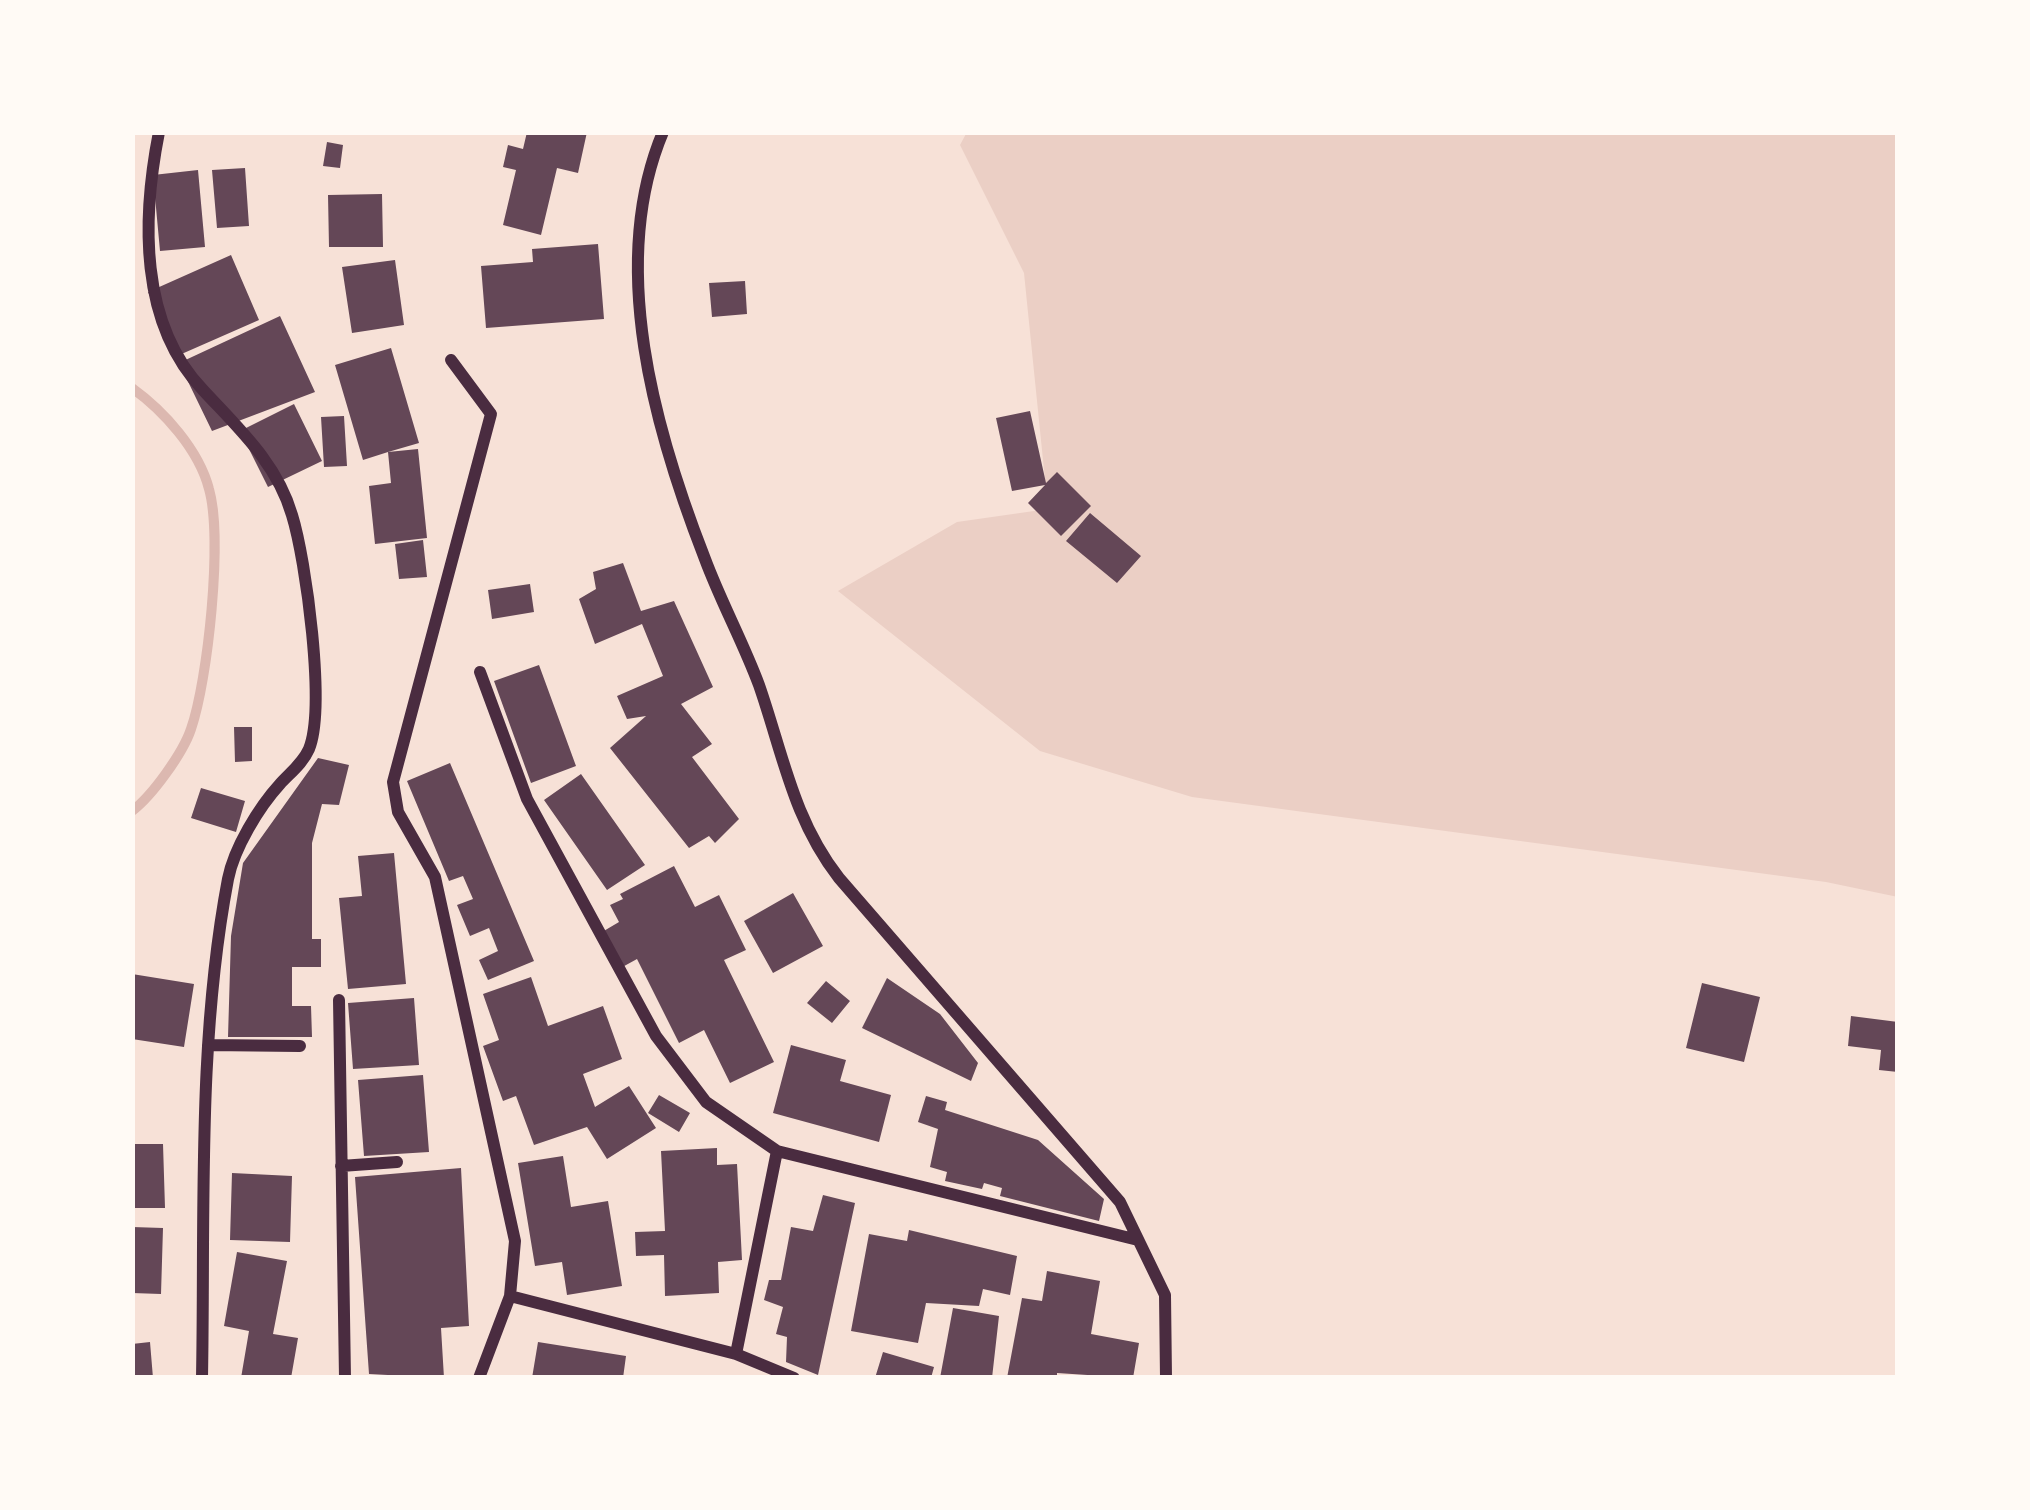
<!DOCTYPE html>
<html>
<head>
<meta charset="utf-8">
<style>
	body { margin:0 }
	#map { position:relative; width:2030px; height:1510px; overflow:hidden; background:#f7e1d7; font-family:"Asap Condensed",sans-serif }
	canvas { display:block }
	.frame { position:absolute; inset:0; border:135px solid #fffaf5; pointer-events:none }
</style>
</head>
<body>
<div id="map">
<canvas width="2030" height="1510"></canvas>
<div class="frame"></div>
</div>
<script>
const c = document.querySelector('canvas').getContext('2d');
c.lineJoin = 'round';
function fillPath(path, color) {
  c.fillStyle = color;
  c.fill(path, 'evenodd');
}
function trace(path, color, width, dash) {
  c.strokeStyle = color;
  c.lineWidth = width;
  c.lineCap = dash ? 'butt' : 'round';
  c.setLineDash(dash || []);
  c.stroke(path);
}
fillPath(new Path2D(`
	M967,132H1898V897L1826,882L1192,797L1040,751L838,591L957,522L1048,509L1024,273L960,145Z`), '#ebcfc5');
trace(new Path2D(`
	M132,388C164,411 199,450 209,489C223,538 208,680 191,729C183,753 152,796 132,811`), '#dcb8b0', 10);
fillPath(new Path2D(`
	M527,132H587L578,173L557,168L541,235L503,225L516,170L503,167L508,145L523,149Z
	M327,142L343,145L340,168L323,166Z
	M245,168L249,226L217,228L212,170Z
	M198,170L205,247L160,251L153,175Z
	M382,194L383,247H329L328,195Z
	M598,244L604,319L486,328L481,266L533,262L532,249Z
	M231,255L259,320L177,356L148,292Z
	M395,260L404,325L352,333L342,267Z
	M745,281L747,314L712,317L709,283Z
	M280,316L315,392L212,431L179,363Z
	M391,348L419,443L388,452L418,449L427,538L375,544L369,486L391,483L388,452L363,460L335,365Z
	M294,404L322,461L268,487L240,431Z
	M1030,411L1046,483L1057,472L1091,506L1061,536L1028,503L1045,485L1012,491L996,418Z
	M344,416L347,466L324,467L321,417Z
	M1090,513L1141,556L1117,583L1066,541Z
	M423,540L427,577L399,579L395,544Z
	M623,563L641,611L674,601L713,687L681,704L712,744L692,757L739,819L715,843L709,836L689,848L610,748L646,716L627,719L617,696L663,676L642,624L595,644L579,599L596,589L593,572Z
	M530,584L534,612L492,619L488,590Z
	M539,665L576,766L531,783L494,681Z
	M234,727H252V761L235,762Z
	M318,758L349,765L339,805L322,804L312,843V939H321V967H292V1006H311L312,1037H228L231,936L243,863Z
	M450,763L534,961L488,980L479,960L498,951L489,928L470,936L457,905L473,899L463,876L449,881L407,781Z
	M581,774L645,865L607,890L544,800Z
	M201,788L245,801L236,832L191,818Z
	M394,853L406,984L348,989L339,898L362,896L358,856Z
	M674,866L695,907L719,895L746,950L724,960L774,1062L730,1083L704,1030L679,1043L637,959L617,970L597,935L619,922L610,905L623,899L620,894Z
	M793,893L823,946L773,973L744,921Z
	M132,974L194,984L184,1047L132,1039Z
	M531,977L548,1026L603,1006L622,1059L583,1074L595,1107L629,1086L656,1128L607,1159L587,1127L534,1145L516,1096L503,1101L483,1046L499,1040L483,994Z
	M887,978L940,1014L978,1063L971,1081L862,1028Z
	M826,981L850,1001L832,1023L807,1003Z
	M1702,983L1760,997L1744,1062L1686,1048Z
	M414,998L419,1065L353,1069L348,1003Z
	M1851,1016L1898,1022V1072L1879,1070L1881,1050L1848,1046Z
	M791,1045L846,1060L840,1081L891,1095L879,1142L773,1113Z
	M423,1075L429,1152L364,1156L358,1080Z
	M659,1095L690,1113L679,1132L648,1113Z
	M926,1096L947,1102L945,1110L1038,1140L1104,1199L1099,1221L1000,1196L1002,1188L984,1183L982,1189L945,1181L947,1172L930,1167L938,1129L918,1122Z
	M132,1144H163L165,1208H132Z
	M717,1148V1165L737,1164L742,1260L718,1262L719,1293L665,1296L664,1255L636,1256L635,1232L665,1231L661,1151Z
	M563,1156L571,1207L608,1201L622,1286L567,1295L562,1262L535,1266L518,1163Z
	M461,1168L469,1326L441,1328L444,1378L369,1374L355,1177Z
	M232,1173L292,1176L290,1242L230,1240Z
	M823,1195L855,1203L818,1375L786,1362L787,1337L776,1334L783,1307L764,1300L769,1280H781L791,1227L813,1231Z
	M132,1227L163,1228L161,1294L132,1293Z
	M909,1230L1017,1256L1010,1295L983,1289L979,1306L926,1303L918,1343L851,1331L869,1234L907,1241Z
	M237,1252L287,1261L273,1334L298,1338L291,1378H241L249,1331L224,1326Z
	M1047,1271L1100,1281L1091,1334L1139,1343L1133,1378L1057,1373V1378H1007L1022,1298L1042,1301Z
	M953,1308L999,1316L992,1378H940Z
	M150,1342L153,1378H132V1344Z
	M538,1342L626,1356L623,1378H532Z
	M883,1352L934,1367L931,1378H875Z`), '#644757');
trace(new Path2D(`
	M159,132C142,218 139,323 203,390C238,428 277,463 292,515C306,560 326,707 309,749C303,763 290,773 280,784C259,807 234,848 228,879C197,1042 205,1212 202,1378
	M663,132C607,265 655,431 705,559C721,602 743,642 759,685C783,754 793,819 839,878L1120,1202L1165,1295L1166,1378
	M451,360L491,414L393,782L398,812L435,877L515,1241L510,1296L479,1378
	M480,672L527,799L656,1036L706,1102L777,1151L1138,1240
	M339,1000L345,1378
	M208,1045L300,1046
	M341,1166L397,1162
	M510,1296L736,1354L794,1378
	M736,1354L777,1151`), '#4a2c40', 12);
</script>
</body>
</html>
